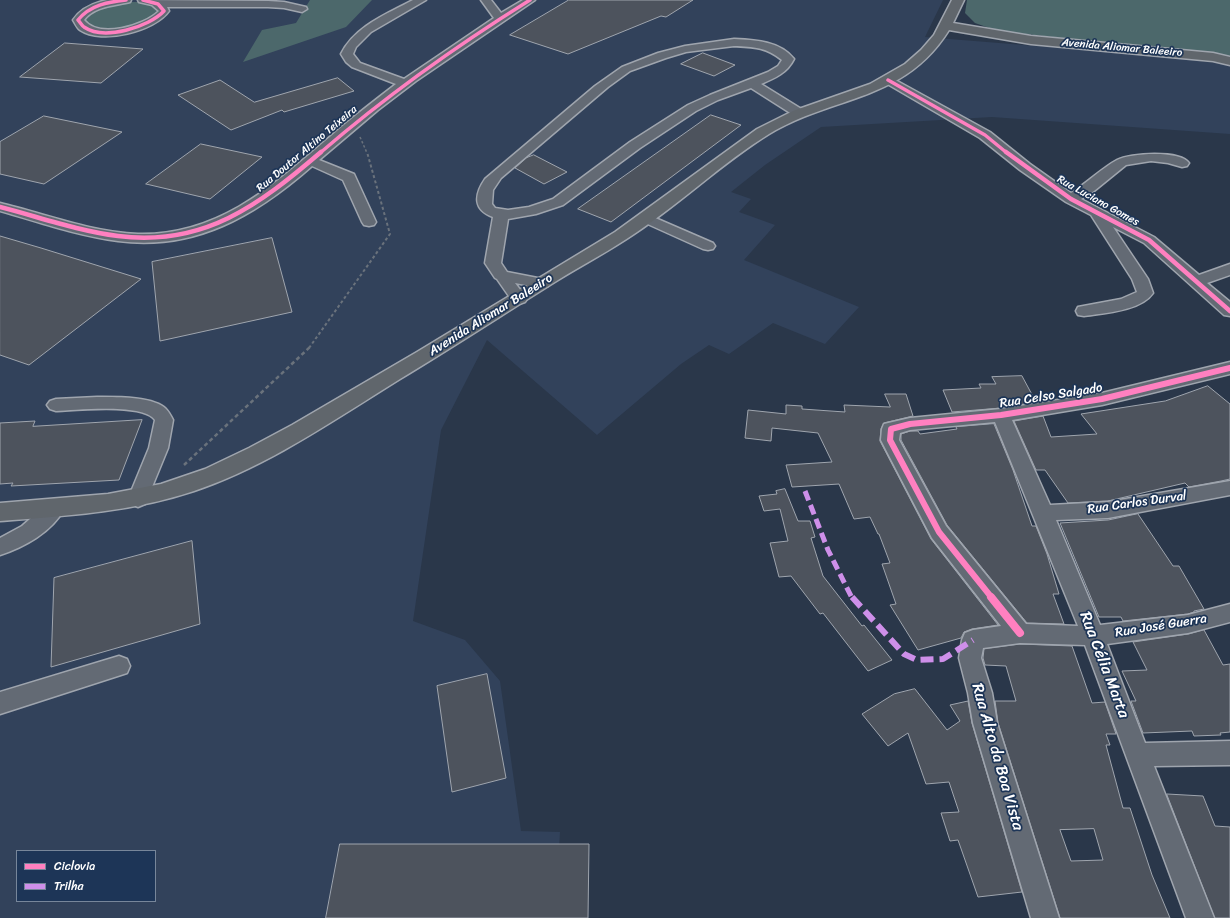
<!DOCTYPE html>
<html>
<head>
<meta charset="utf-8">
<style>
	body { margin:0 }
	#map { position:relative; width:1230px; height:918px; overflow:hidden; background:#2a374a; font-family:Sriracha,sans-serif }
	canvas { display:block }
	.legend { position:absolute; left:16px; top:850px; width:140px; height:52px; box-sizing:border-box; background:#1d3557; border:1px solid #77869a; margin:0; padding:5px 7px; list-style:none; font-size:12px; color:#fff }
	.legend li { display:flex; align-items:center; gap:8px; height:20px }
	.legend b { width:20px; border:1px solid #77869a }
</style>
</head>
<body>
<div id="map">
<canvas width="1230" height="918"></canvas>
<ul class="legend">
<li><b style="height:5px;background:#ff80c0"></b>Ciclovia</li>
<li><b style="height:5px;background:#ce8fe9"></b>Trilha</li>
</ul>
</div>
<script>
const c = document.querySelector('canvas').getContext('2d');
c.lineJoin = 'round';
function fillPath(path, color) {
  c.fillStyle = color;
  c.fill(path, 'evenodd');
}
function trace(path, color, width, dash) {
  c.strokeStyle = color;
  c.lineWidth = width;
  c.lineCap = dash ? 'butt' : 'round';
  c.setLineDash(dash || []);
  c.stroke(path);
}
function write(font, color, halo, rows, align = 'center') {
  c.font = font + ' Sriracha,sans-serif';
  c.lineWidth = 3.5;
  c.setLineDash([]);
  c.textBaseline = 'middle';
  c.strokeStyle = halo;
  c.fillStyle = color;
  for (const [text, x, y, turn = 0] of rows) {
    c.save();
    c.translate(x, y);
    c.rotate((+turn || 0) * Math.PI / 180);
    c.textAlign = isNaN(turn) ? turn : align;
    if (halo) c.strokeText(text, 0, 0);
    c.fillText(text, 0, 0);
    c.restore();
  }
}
fillPath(new Path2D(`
	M0,0H943L925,37L1171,57L1230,65V134L992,117L821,127L765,165L731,192L751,199L739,212L775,225L744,260L859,307L825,344L773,323L729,354L709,345L681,364L597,435L487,340L441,430L413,621L465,640L500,681L521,831L560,832L555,918H0ZM17,851H155V901H17Z`), '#32425b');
fillPath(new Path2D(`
	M310,0H372L346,27L243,62L262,30L296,23Z
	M967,0H1230V58L1181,51L998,31L975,23L965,13Z
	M129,2C139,2 153,1 157,11C148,30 103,33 87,24L85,19C94,5 114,5 129,2Z`), '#4c686b');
const building = new Path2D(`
	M569,0H693L666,17L661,16L568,54L510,35Z
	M65,43L143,49L101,83L20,77Z
	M703,53L735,65L714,76L681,64Z
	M338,78L354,91L284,112L282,110L231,130L178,95L220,80L254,102Z
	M711,115L741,125L611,222L578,209Z
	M44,116L122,132L44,184L0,174V142Z
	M201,144L262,157L210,199L146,184Z
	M534,155L567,172L544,184L515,168L526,158Z
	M0,236L41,248L141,279L29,365L0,355Z
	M272,238L292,312L160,341L152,262Z
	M1022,376L1036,402L1001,408L952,412L943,390L981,388L979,384H996L992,377Z
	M1208,386L1230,404V479L1221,481L1189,487L1185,483L1108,501L1068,503L1045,470H1036L1014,421L1043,416L1051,437L1097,434L1081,414L1165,401Z
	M885,394H906L913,416L884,423L881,429L880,441L931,539L998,625L972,629L964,632L961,638L918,650L890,605L896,604L882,564L890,563L879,534H878L870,517L854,519L839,484L792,487L786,465L832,462L818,433L772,428L771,441L745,438L748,410L786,414V405L802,406V409L845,412L844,405L890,407Z
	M142,420L119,480L11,486L13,483L0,484V423L35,421L33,426Z
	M994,424L1013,470L1032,526H1036L1047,554L1059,594H1053L1064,624L1027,623L947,525L901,440V434L910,431H918L920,434L957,429L956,427Z
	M785,489L798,521H810L815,537L811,538L823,576L862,626L864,625L892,660L868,671L823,613L820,614L791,576L779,577L770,543L788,541L780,509L764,511L759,496L777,494L776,491Z
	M1138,514L1173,566H1179L1204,609L1194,611V612L1188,614L1123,621L1121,617H1099L1060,523L1108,520Z
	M192,541L200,624L51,667L54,578Z
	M1204,630L1223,665L1230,664V732L1220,733L1221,735L1194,736L1192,731L1143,733L1131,701H1136L1122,671L1147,670L1133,642L1188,634Z
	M1020,644L1072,646L1092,703L1105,702L1116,734H1106L1110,745H1106L1123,808H1130L1152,875L1170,918H1060L998,723L995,701H1016L1006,666L985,665L983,658L984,649ZM1094,829L1103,860L1071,861L1060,830Z
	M487,674L506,778L452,792L437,686Z
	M915,689L947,730L960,721L950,705L968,701L972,723L1022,892L978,897L958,840L950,841L941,813L959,812L949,782L926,784L908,733L888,746L862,714L894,694Z
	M1167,794L1203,796L1215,826L1230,827V918H1215Z
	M340,844H589L588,918H326Z`);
fillPath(building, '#4d535d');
trace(building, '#9fa5ae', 1);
const minor = new Path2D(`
	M107,0H131L130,2C113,6 95,6 84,20C99,39 144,26 159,11L152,5L139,2L138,0L268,1L284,2L306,7L307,9L302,12L284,8L268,7H167L169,11C155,31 102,45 80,30C77,28 75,23 73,20C81,8 93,3 107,0Z
	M413,0H426L371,32L356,47L353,54L360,63L404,79L494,18L481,0H491L501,13L523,0H535L416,81L378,110L319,160L354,174L376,222L374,225L369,226L364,225L362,222L343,180L312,166C255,216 195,251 118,241C78,236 39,222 0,211V203C46,214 91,232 138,234C225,236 282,177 344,125C361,111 379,97 396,84L352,67L346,62L341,54C355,26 387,14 413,0Z
	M734,39C755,40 780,41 794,59C787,73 775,78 761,84L803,110L805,113L803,116H795L751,88L718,100L696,111L640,148L563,205L536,214L508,219L501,263L507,272L548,280L550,283L548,286L542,288L515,283L527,299L525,302L519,304L513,302L497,279L495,278L485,263L493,217C473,210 474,195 485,179L595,86L622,67L658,53L685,46ZM734,46C754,47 766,47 782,60L778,66L768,72L710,95L688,105L630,142L553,199L529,207L508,210L495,208L492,204L493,190L501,178L608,87L630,71L666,58L686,52Z
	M888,76L990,132L1030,164L1071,193C1087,183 1102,168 1117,160C1130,153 1180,150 1189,163L1187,166L1182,167L1168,163L1151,161L1126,165L1094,191L1081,199L1154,237L1199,275L1230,264V275L1207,283L1230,302V316L1224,315L1144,243L1113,227L1148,279L1153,293C1141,311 1104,313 1084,316L1078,315L1076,311L1078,307L1121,299L1137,292L1132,279L1091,215L1066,202L1020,170L980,138L884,82L882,80L884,78Z
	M646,214L713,243L715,246L713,249L708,250L703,249L641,221L639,218L641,215Z
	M1230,362V374L1102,405L1012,420L1050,505L1108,502L1230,481V495L1108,518L1056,520L1100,625L1188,615L1230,604V622L1188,633L1107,644L1145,743L1230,741V765L1154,766L1214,918H1186L1085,645L1020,643L983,648L981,658L992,693L997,723L1059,918H1031L973,723L968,693L959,658L962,640L965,633L973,630L1001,626L932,538L881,440L882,429L884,424L910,418L1001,409L1102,393ZM995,422L1078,626L1026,624L946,526L899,440L900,433L910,430Z
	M97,397C114,397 154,396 166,409C169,412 171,416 173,420L168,448L145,504L138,507L131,504L128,499L149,448L155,420C144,403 76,410 56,411L50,409L47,405L50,401L56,399Z
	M54,501L61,504L64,509C52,532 24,547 0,555V538L22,526L47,504Z
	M119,656L127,659L130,666L127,673L0,714V692Z`);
const major = new Path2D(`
	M952,0H964L953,23L1031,36L1213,53L1230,57V65L1213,61L1031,44L949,30C904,102 834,95 769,134C722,163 682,202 637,232C611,250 584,264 558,280C505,313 453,347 400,379C334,420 268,466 194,491C131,512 66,516 0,521V503L108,494L161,484L205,469L249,448L292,425L417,352L615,232L757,129L793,111L870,84L905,64L921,50L934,35Z`);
trace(minor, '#9fa5ae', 3);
trace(major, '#9fa5ae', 3);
trace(new Path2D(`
	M360,137L367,153`), '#6a727c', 1.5, [2.5, 2]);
trace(new Path2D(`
	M309,348L390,234L367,152`), '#6a727c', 2, [3, 2.5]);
trace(new Path2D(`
	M184,465L310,347`), '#6a727c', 2.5, [4, 3]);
fillPath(minor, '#636a74');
fillPath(major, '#60666c');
trace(new Path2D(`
	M805,491L828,550L852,598`), '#ce8fe9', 5, [10, 5]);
trace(new Path2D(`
	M852,597L904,654L917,660L943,659L973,640`), '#ce8fe9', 6, [13, 6]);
trace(new Path2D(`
	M126,0C108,2 90,5 78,20C80,22 82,26 84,27C104,41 149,27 164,11L158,4L143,0
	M888,80L985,135L1007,153
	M320,153C386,96 456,46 530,0`), '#ff80c0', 3.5);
trace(new Path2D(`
	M1006,152L1071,199L1149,240L1230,311
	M0,207C39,217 78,231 118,236C204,247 259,205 321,152`), '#ff80c0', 4.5);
trace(new Path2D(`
	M992,598L939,532L890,440L891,429L910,424L1001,415L1102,399L1230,368`), '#ff80c0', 6);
trace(new Path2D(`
	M991,597L1020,633`), '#ff80c0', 8);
write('11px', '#fff', '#1d3557', [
	["Avenida Aliomar Baleeiro",1122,48,5],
	["Rua Doutor Altino Teixeira",307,149,-40],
	["Rua Luciano Gomes",1098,201,29]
]);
write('13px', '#fff', '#1d3557', [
	["Avenida Aliomar Baleeiro",491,315,-32],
	["Rua Celso Salgado",1051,396,-9],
	["Rua Carlos Durval",1137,503,-8],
	["Rua José Guerra",1161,626,-9]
]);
write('16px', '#fff', '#1d3557', [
	["Rua Célia Marta",1104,665,69],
	["Rua Alto da Boa Vista",997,757,74]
]);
</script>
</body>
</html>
